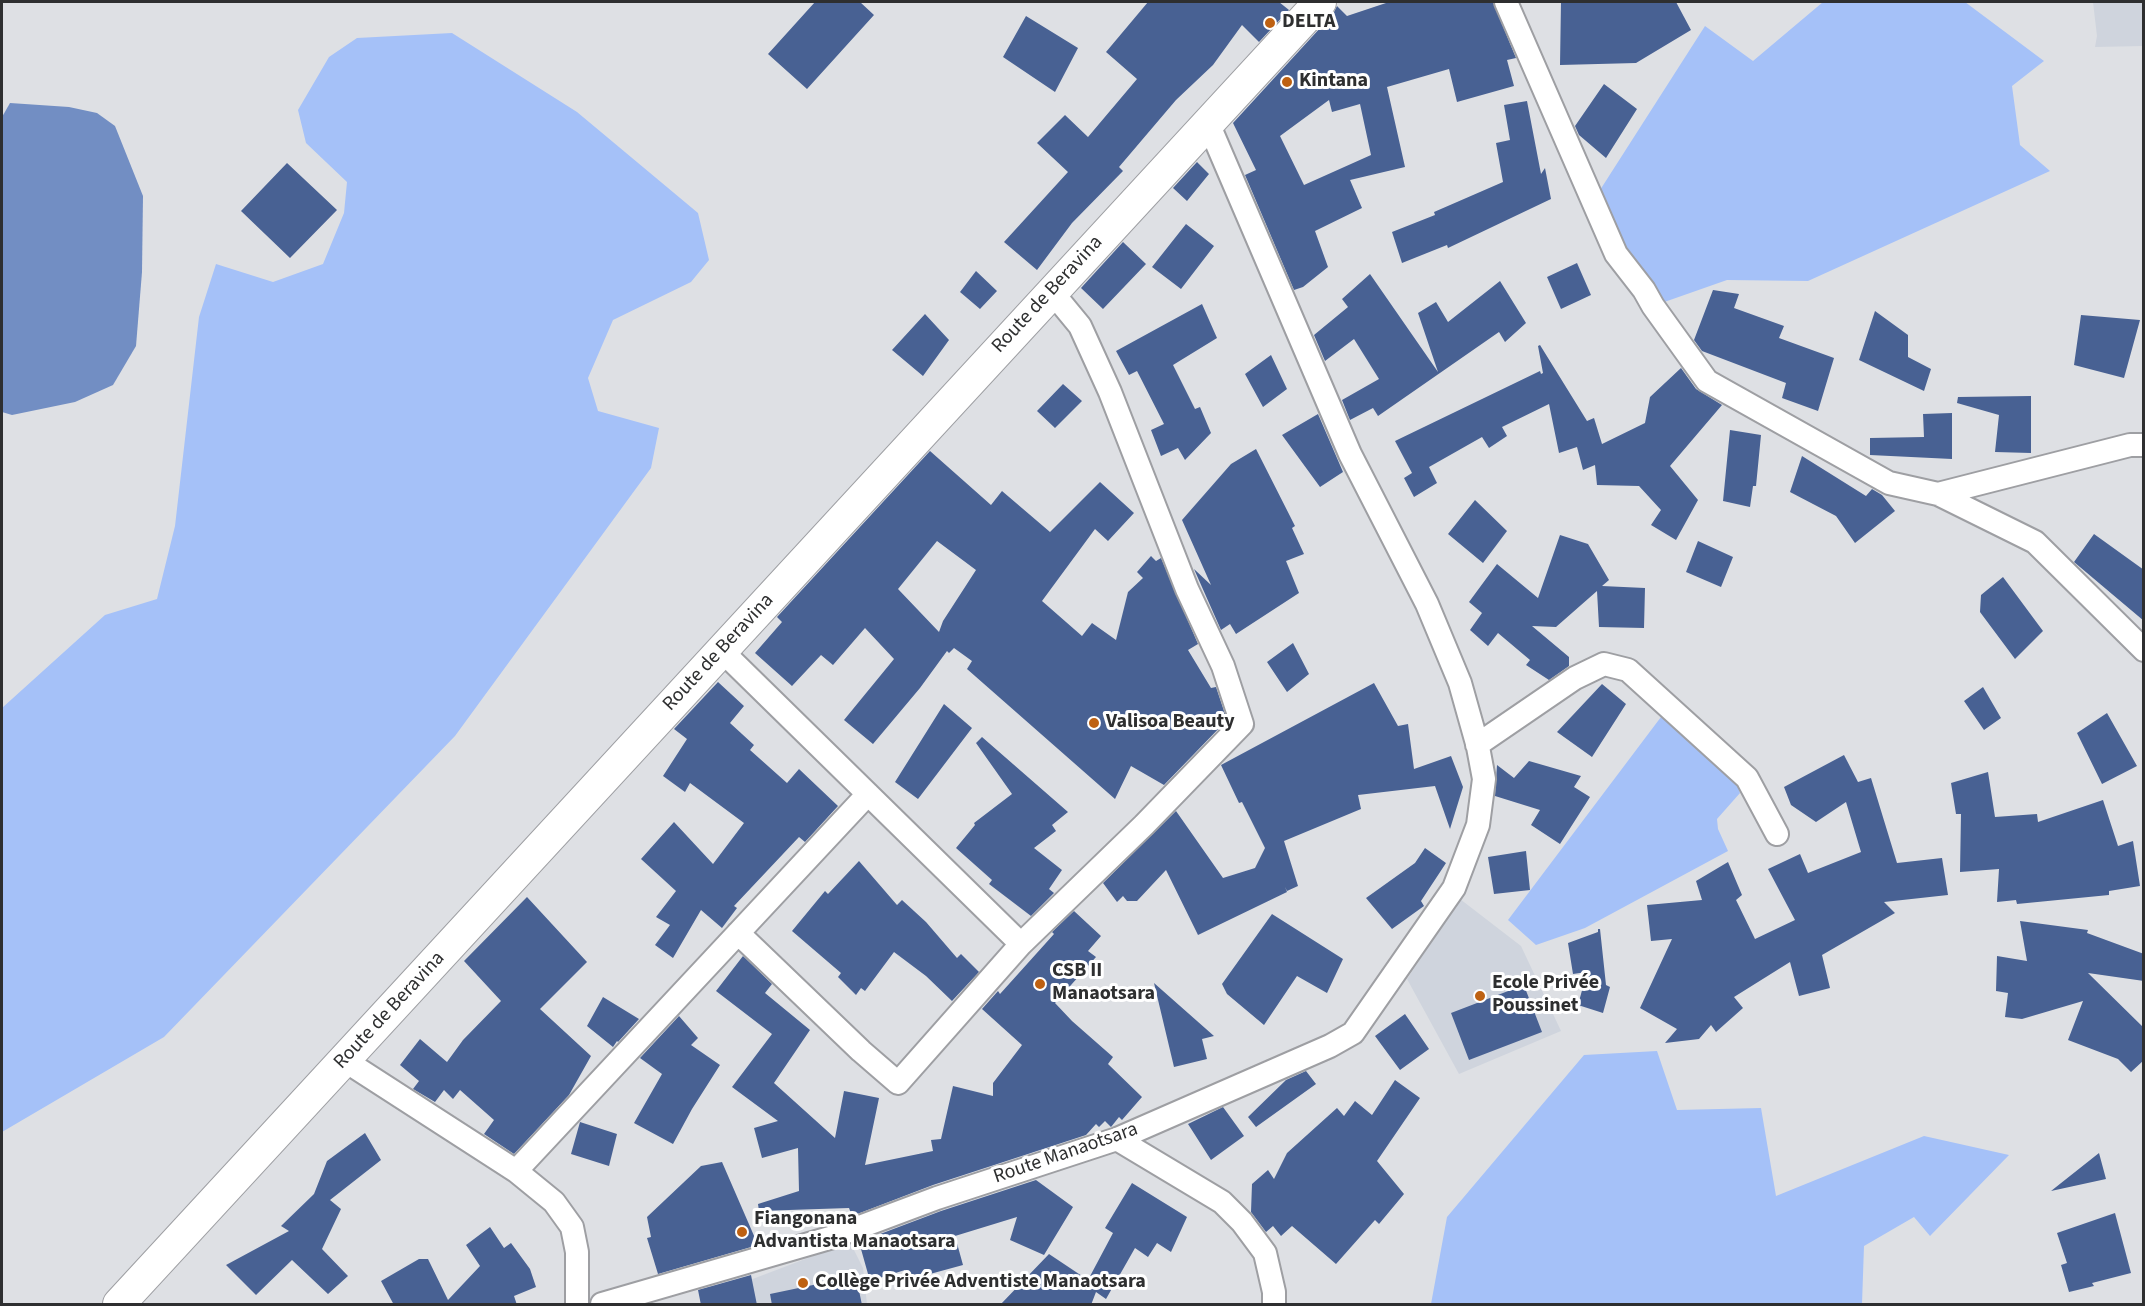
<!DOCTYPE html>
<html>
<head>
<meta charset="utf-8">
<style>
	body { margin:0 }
	#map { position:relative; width:2145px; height:1306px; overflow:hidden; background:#dee0e4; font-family:"Source Sans 3",sans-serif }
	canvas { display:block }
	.frame { position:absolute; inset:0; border:3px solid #2e2f30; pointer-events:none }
</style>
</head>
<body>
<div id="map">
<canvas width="2145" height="1306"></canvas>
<div class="frame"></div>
</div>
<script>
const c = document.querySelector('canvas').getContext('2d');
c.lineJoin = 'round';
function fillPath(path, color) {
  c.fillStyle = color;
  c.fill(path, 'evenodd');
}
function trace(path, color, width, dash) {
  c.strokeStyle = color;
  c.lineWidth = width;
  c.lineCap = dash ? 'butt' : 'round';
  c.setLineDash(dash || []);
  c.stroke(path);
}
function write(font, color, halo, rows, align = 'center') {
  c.font = font + ' "Source Sans 3",sans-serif';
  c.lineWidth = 6;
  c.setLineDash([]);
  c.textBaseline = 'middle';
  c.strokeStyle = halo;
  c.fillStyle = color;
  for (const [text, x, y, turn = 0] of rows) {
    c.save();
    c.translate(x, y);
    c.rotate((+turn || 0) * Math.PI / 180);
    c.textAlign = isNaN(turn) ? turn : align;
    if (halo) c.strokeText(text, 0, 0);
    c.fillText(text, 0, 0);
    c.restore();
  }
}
fillPath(new Path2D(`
	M2093,2H2143V46L2095,47L2097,36Z
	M1460,899L1521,946L1561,1031L1459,1074L1407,979Z
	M850,1242L863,1268L867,1304H701L700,1299Z`), '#cfd4dd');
fillPath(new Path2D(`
	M1823,2H1965L2044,61L2012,86L2020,145L2050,171L1808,281L1727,280L1653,306L1593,201L1705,26L1753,61Z
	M452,33L577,112L698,213L709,260L691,282L613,320L588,378L598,411L659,428L651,468L455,736L164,1037L2,1132V708L105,615L157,599L175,526L199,317L216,264L273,282L323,264L344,213L347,182L306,143L298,110L329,57L357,38Z
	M1664,713L1734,774L1740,793L1717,819L1718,829L1728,851L1585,928L1536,945L1508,920Z
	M1657,1051L1677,1110L1761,1108L1776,1196L1924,1136L2009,1155L1930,1236L1914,1217L1864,1246L1862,1304H1431L1447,1217L1584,1055Z`), '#a5c1f8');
fillPath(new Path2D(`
	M10,103L69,107L97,113L115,126L143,196L142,272L136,346L113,385L75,402L12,415L2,412V117Z`), '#728ec3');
fillPath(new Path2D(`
	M815,2H860L874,15L807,89L768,54Z
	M1148,2H1279L1289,10L1259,42L1242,25L1213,65L1176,100L1119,167L1123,171L1072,223L1037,270L1004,242L1068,172L1037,143L1065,115L1088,137L1137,79L1106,52Z
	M1389,2H1493L1516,58L1507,60L1514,86L1457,102L1449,69L1387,87L1405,167L1350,180L1362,208L1315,231L1328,267L1303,287L1294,290L1245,175L1256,170L1233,123L1333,14L1337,6L1347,16ZM1329,100L1332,112L1360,104L1371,155L1304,185L1280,136Z
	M1561,2H1676L1691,30L1636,63L1560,65Z
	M1026,16L1078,48L1055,92L1003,57Z
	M1604,84L1637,109L1606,158L1579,135L1575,126Z
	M1527,101L1541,174L1545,168L1551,199L1448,248L1447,245L1402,263L1392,232L1435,215L1434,212L1503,182L1496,143L1510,140L1504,105Z
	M1197,162L1209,174L1187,201L1173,188Z
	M287,163L337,210L290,258L241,211Z
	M1186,224L1214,246L1181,289L1152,267Z
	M1123,242L1146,264L1103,309L1081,288Z
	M1577,263L1591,295L1561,309L1547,277Z
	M976,271L997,291L980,309L960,292Z
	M1370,274L1438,372L1418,313L1436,302L1448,322L1500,281L1526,323L1505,342L1499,332L1378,416L1373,408L1350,420L1342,400L1379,379L1354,339L1325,361L1314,335L1348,307L1342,299Z
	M1713,290L1739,294L1734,308L1784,326L1779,338L1834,358L1818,411L1782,398L1786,383L1702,351L1694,340Z
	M1202,304L1217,338L1173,365L1195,409L1200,407L1211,433L1185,460L1178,448L1161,456L1151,430L1164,424L1137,371L1129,375L1116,351Z
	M1875,311L1908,335V357L1931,369L1924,391L1859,360Z
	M925,314L949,340L923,376L892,350Z
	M2081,315L2140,320L2124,378L2074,365Z
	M1540,345L1587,421L1594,418L1602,444L1645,423L1650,397L1681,368L1696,389L1722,405L1670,466L1698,500L1676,540L1651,525L1661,510L1639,486L1597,485L1595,465L1583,470L1577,447L1559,453L1549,404L1502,427L1507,436L1489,448L1482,437L1429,467L1437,483L1414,497L1404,478L1412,473L1395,441L1540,371L1541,374L1543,373L1538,346Z
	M1271,355L1287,389L1263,407L1245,374Z
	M1063,384L1082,401L1055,428L1037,411Z
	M2031,396V453L1995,452L1999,415L1957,403L1958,397Z
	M1952,413V459L1870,455V438L1924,437L1923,414Z
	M1318,414L1343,472L1320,487L1282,435Z
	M1730,430L1761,435L1756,486H1753L1750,507L1723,501Z
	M1256,449L1295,526L1292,528L1304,554L1286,561L1299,593L1236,634L1230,624L1221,630L1194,569L1211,585L1182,520L1231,464Z
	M930,451L991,505L1002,491L1050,532L1100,482L1134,513L1108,541L1095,529L1042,601L1082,636L1092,623L1116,640L1128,592L1143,578L1137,572L1151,556L1156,561L1161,558L1198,644L1188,650L1211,688L1216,687L1227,720L1164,785L1131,766L1115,799L967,669L972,661L954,648L949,653L947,651L920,688L873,744L844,720L894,659L865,628L833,665L821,655L792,686L755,653L782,622L777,617ZM937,541L976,570L943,621L939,632L898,589Z
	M1802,456L1866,496L1872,489L1882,495L1895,511L1855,543L1836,516L1790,492Z
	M1475,500L1507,531L1483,563L1448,534Z
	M2094,534L2144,570V621L2074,562Z
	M1560,535L1588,544L1609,580L1602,586L1645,588L1644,628L1599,627L1597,591L1556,627L1532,626L1569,657V666L1549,680L1526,665L1530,660L1498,633L1488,646L1470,630L1482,613L1469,602L1497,564L1538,598Z
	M1698,541L1733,557L1721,587L1686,572Z
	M2003,577L2043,631L2015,659L1980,612L1981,595Z
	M1293,643L1309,674L1287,692L1267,662Z
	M718,682L744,706L730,723L754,745L750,750L787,783L799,769L838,806L805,842L799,837L734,906L737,908L722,928L701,910L673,958L655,945L670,925L656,917L676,891L641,859L674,822L713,864L744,823L690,783L685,792L663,776L687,739L674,729Z
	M1374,683L1398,726L1408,724L1414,769L1451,756L1463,787L1450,829L1435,786L1358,795L1361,809L1284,841L1298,886L1287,891L1285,887L1287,892L1198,935L1166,870L1137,901H1127L1123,896L1117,902L1103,883L1176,811L1223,878L1255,868L1265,848L1242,802L1239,803L1221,765Z
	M1602,684L1626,704L1592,757L1557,732Z
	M1983,687L2001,718L1984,730L1964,701Z
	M944,704L972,728L918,799L895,782Z
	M2107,713L2137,766L2102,784L2077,733Z
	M982,737L1068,812L1052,825L1056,831L1034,848L1062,870L1049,889L1054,893L1031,916L989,884L992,880L956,848L975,825L974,823L1012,794L976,743Z
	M1844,755L1858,782L1871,778L1897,863L1942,858L1948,895L1884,902L1895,913L1822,955L1830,988L1799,996L1790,962L1734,997L1743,1008L1716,1032L1711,1025L1699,1039L1665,1043L1677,1029L1640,1008L1672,939L1651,941L1647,905L1702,900L1696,881L1728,862L1742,895L1736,900L1755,939L1795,920L1768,869L1800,854L1808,873L1861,852L1846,802L1816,822L1791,805L1784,787Z
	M1529,761L1581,776L1574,787L1590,797L1560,844L1531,825L1540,810L1495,796L1497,765L1514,778Z
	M1988,772L1995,817L2037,814L2038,822L2103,800L2118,846L2133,841L2140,886L2109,891V895L2017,904L2016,900L1997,902L1999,869L1960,872L1961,814H1956L1951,783Z
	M1425,848L1446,863L1421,901L1424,906L1392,929L1366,898L1415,863Z
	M1526,851L1530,890L1494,894L1488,857Z
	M859,861L897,905L902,900L926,922L957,958L961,954L979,972L952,1001L926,976L894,952L865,991L861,988L856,995L838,977L841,973L792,931L825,891L828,894Z
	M527,897L587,962L540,1009L591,1056L569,1095L514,1154L484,1134L494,1120L460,1090L453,1099L444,1090L435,1102L413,1089L419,1081L400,1065L420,1039L447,1062L463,1040L501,1001L464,961Z
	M1074,911L1101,936L1088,951L1096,957L1055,1003L1072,1021L1113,1057L1108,1064L1142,1097L1122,1120L1119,1117L1111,1127L1105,1121L1099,1127L1096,1124L1086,1135L933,1185L852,1216L849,1208L759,1211L758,1204L799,1191L798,1148L762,1158L754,1128L778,1121L732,1087L772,1034L716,991L743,956L772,984L765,993L810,1030L774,1083L835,1138L844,1091L879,1098L865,1165L933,1151L931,1140L941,1139L953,1086L993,1096V1083L1022,1045L982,1009L998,991L1000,994L1054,934L1052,932Z
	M1272,914L1343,959L1327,993L1297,976L1264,1025L1227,994L1222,984Z
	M2020,921L2088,930L2087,933L2144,954V981L2088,973L2144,1028V1060L2131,1072L2118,1059L2068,1040L2083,1001L2022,1019L2005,1017L2008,993L1996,991L1997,956L2027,961Z
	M1598,929H1600L1606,985L1610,987L1603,1013L1578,1005L1587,972L1573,974L1568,943L1598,932Z
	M1154,983L1214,1036L1202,1039L1207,1059L1174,1067Z
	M1516,988H1525L1542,1032L1469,1060L1451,1013Z
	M603,997L639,1019L618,1042L617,1041L613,1047L587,1026Z
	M1405,1014L1429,1049L1400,1070L1375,1036Z
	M679,1016L698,1038L691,1045L720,1065L692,1109L673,1144L634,1123L662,1074L640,1058Z
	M1306,1071L1316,1084L1256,1127L1248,1117L1286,1080Z
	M1395,1080L1420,1098L1377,1161L1404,1194L1379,1224L1375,1220L1336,1264L1292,1226L1281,1236L1273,1226L1266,1232L1251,1212L1252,1184L1268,1170L1274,1179L1287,1153L1337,1108L1344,1116L1355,1101L1372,1115Z
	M1223,1107L1244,1136L1211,1160L1188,1124Z
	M580,1122L617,1134L609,1166L571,1154Z
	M365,1133L381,1160L330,1200L341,1209L322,1249L348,1276L328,1294L292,1260L256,1295L226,1265L289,1231L281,1226L314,1194L327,1161Z
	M2099,1153L2106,1179L2051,1191Z
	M722,1162L758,1245L658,1274L647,1238L651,1237L647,1217L701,1166Z
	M1036,1180L1073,1207L1044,1255L1010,1240L1017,1217L955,1236L963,1265L908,1280L905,1270L870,1281L859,1242L941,1211Z
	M1132,1183L1187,1217L1171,1252L1157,1243L1148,1257L1135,1248L1106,1299L1096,1292L1091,1305H1000L1049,1254L1088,1280L1113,1233L1105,1228Z
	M2115,1213L2131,1273L2092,1283L2094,1286L2069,1292L2061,1265L2067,1263L2057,1233Z
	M490,1227L504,1248L511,1243L530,1269L536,1287L514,1296L517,1305H394L381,1281L419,1259H428L448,1300L480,1266L466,1245Z
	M751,1275L757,1305H701L698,1290Z
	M856,1276L862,1305H772L770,1294Z`), '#486193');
const street = new Path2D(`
	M1506,2L1616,254L1644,290L1653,306L1707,381L1889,483L1938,494L2035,542L2144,650
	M1938,494L2130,445H2144
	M722,651L1021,944
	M1477,745L1575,678L1604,664L1628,670L1747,778L1777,834
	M738,933L861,1051L898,1083L1021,944L1144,825L1242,724L1223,666L1187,589L1110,392L1080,326L1052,292
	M344,1060L516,1171L554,1202L572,1227L577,1252V1304
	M1117,1139L1222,1202L1242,1222L1265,1253L1274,1292V1304
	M516,1171L868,794
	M602,1304L833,1237L937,1198L1117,1139L1330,1046L1353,1033L1454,888L1478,825L1484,779L1478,747L1460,683L1427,604L1350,454L1208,123`);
const secondary = new Path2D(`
	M119,1304L1320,2`);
trace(street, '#9e9fa3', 26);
trace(secondary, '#9e9fa3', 34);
trace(street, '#fff', 22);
trace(secondary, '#fff', 32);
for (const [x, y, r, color] of [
	[1270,23,6,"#be6112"],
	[1287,82,6,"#be6112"],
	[1094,723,6,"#be6112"],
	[1040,984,6,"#be6112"],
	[1480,996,6,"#be6112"],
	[742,1232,6,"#be6112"],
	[803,1283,6,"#be6112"]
]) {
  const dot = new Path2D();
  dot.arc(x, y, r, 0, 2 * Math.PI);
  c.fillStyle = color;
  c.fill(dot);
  trace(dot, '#fff', 2);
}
write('bold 20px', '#2e2f30', '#fff', [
	["DELTA",1282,23],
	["Kintana",1299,82],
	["Valisoa Beauty",1106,723],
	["CSB II",1052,972],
	["Manaotsara",1052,995],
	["Ecole Privée",1492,984],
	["Poussinet",1492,1007],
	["Fiangonana",754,1220],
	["Advantista Manaotsara",754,1243],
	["Collège Privée Adventiste Manaotsara",815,1283]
], 'left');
write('20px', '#2e2f30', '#fff', [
	["Route de Beravina",1048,295,-47],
	["Route de Beravina",719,653,-47],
	["Route de Beravina",390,1011,-47],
	["Route Manaotsara",1066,1154,-19]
]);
</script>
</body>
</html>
